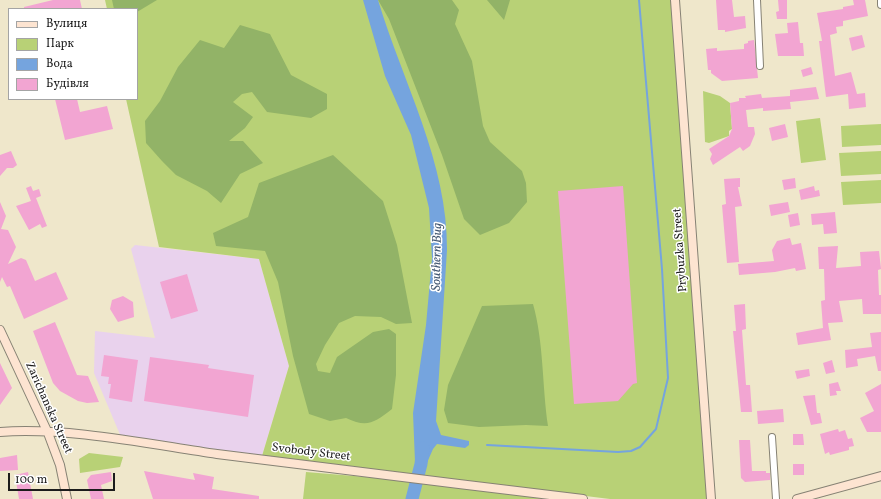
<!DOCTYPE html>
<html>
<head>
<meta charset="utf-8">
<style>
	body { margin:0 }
	#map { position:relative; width:881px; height:499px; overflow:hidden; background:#efe7cb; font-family:Vollkorn,serif }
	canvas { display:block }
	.legend { position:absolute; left:8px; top:8px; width:130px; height:92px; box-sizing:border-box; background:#fff; border:1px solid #a4a4a4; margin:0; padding:5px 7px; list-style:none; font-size:12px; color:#1c1c1c }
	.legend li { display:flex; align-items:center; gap:8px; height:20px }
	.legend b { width:20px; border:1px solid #a4a4a4 }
	.scale { position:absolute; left:8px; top:473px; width:107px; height:18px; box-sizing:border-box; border:2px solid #1c1c1c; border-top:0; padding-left:5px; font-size:12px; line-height:14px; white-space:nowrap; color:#1c1c1c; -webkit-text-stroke:3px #fff; paint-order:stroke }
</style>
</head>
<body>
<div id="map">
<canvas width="881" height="499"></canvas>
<ul class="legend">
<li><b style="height:5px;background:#fde4d1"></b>Вулиця</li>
<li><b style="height:11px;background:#b8d176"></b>Парк</li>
<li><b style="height:11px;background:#75a4de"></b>Вода</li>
<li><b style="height:11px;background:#f2a5d2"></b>Будівля</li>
</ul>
<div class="scale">100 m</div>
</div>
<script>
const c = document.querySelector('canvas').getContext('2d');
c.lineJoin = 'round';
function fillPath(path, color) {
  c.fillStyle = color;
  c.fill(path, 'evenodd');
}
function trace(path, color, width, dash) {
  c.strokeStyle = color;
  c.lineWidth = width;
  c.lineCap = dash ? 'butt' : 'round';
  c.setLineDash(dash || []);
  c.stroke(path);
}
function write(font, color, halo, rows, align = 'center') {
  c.font = font + ' Vollkorn,serif';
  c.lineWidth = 3;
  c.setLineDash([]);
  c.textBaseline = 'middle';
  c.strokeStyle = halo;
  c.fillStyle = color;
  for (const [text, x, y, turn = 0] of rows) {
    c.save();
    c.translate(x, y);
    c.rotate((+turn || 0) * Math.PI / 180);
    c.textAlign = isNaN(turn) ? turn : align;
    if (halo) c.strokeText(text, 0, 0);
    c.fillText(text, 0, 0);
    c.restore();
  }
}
fillPath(new Path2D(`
	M135,245L259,259L289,366L262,456L121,437L94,373L95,331L155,338L131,249Z`), '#e9d2ed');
fillPath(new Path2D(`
	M105,0H672L708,499H610L262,456L289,366L259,259L159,247L126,99H137V9H107Z
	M703,91L720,96L730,103L732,129L729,131V136L709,143L705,142Z
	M820,118L826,160L801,163L796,121Z
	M881,124V145L842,147L841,126Z
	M881,151V174L841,176L839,153Z
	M881,180V203L843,205L841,182Z
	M89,453L123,457L120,467L80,473L79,459Z
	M306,472L378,478L556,499H303Z`), '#b8d176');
fillPath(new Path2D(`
	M112,0H157L137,12V9H114Z
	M378,0H452L459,10L455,24L472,61L483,126L490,142L522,171L526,183L527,202L509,223L480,235L464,219L442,155L389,19Z
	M487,0H510L504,20Z
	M240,25L270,34L291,75L327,94V109L311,118L267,112L252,92L242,94L233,102L253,117L245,128L229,141H243L263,163L240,174L221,203L207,191L176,175L162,161L146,143L145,121L160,101L178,67L200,40L224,48Z
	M333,155L383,201L397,245L412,323L396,324L381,317L355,316L339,323L325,345L316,364L318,371L330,373L337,357L373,332L389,329L396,334V375L392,409C374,423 367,428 346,418L330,421L309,414L293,356L278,282L265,251L216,246L213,233L248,217L259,183Z
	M533,304C544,343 542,386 548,426L526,425L479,427L448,423L444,410L448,385L482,306Z`), '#92b367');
fillPath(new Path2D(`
	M363,0H378C403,83 448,163 447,250L436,421L441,435L469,441V445L465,448L437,444L433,449L426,465L417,464L415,462L413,413L426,325L432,258L429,208L411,135L385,76Z`), '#75a4de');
trace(new Path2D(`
	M487,445L618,452L631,451L640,447L656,429L668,378L662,269L639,0`), '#75a4de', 2);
trace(new Path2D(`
	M412,499L421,464L423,448`), '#75a4de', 13);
fillPath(new Path2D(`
	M53,0H80L82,9H24V7Z
	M716,0H732L734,17L745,16L746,28L725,32V30H718Z
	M778,0H787V19H777L776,12L779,11Z
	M853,0H865L868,16L843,21V26L836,27L837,33L830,35L835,76L851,72L857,94L865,93L866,107L849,109L848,94L826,97L819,41H822L817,13L843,9V7L854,5Z
	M798,22L800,43H803L804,56H778L775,34L788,33L787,23Z
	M862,35L865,47L852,51L849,38Z
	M754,40L758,78L722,81L711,73V70H708L706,49L717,48V51L744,49V44L748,43V41Z
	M811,67L813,74L803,77L801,70Z
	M816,87L819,99L790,102L791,109L763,111V108L746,110L748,127H754L755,134L750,146L743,151L740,147L713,165L710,159L712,154L709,149L729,136L732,129L730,103L739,101V98H746L745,96L761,94L762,98L790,96V90Z
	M55,99H77L80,112L107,106L113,129L65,140Z
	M785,124L788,137L772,141L769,128Z
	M11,151L17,165L13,168H7L0,176V155Z
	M740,178V187H738L742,206L735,207L739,262L727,263L722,205L726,204L724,179Z
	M795,178L796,188L784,190L782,180Z
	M31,186L33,191L39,189L41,196L36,198L47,226L42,228L40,224L29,230L16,206L31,201L26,188Z
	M623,186L637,383L633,384L618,401L574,404L558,191Z
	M814,186L815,191L819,190L820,196L801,200L799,190Z
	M0,202L6,216L1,229L8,230L16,247L8,264L21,258L26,260L35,281L56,272L68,299L24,319L10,286L7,287L2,277L0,282Z
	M788,202L790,212L771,216L769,205Z
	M835,212L837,233L824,234L823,224L812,225L811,214Z
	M798,213L800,225L790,227L788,215Z
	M790,238L792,245L801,243L806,269L796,271L795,268L775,272L739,275L738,264L774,261L772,250L777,241Z
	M838,246L836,268L861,266L860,252L879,251L881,269L878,270L879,295H881V314H863L862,299L839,301L843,322L828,323L831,340L798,345L796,333L823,328L821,301L825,300L824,269H819L818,247Z
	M187,274L198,311L171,319L160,282Z
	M123,296L133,302L134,317L118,322L110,309L112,300Z
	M745,304L746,329L742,330L746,385H750L752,412H741L733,331H736L734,305Z
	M55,322L77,375L88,376L99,402L87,403L78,401L60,391L53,383L33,331Z
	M881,332V371H878L875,356L857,359L858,366L846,368L845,350L872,347L870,333Z
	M104,355L138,360L132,402L109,398L111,384H108L109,377L101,376Z
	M150,357L209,365L208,368L254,375L248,417L144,401Z
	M832,360L835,372L826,374L823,363Z
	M0,363L12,388L0,405Z
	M809,369L810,376L797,379L795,371Z
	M838,382L841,391H836L837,395L830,396L829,384Z
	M881,384V432H867L860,418L874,411L865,393Z
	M815,395L817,413H820L822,423L811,425L803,396Z
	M783,409L784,422L758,424L757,411Z
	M838,429L839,432L845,430L848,439L852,438L854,446L849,447V450L830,455L829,452L825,454L820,434Z
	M793,434H803L804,445H793Z
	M739,440H750L752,471H766V473H770V480L745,482L741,478Z
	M17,455L18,470L0,471V458Z
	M793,464H804V475H793Z
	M144,471L195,480L193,473L214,477L212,489L259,496V499H153Z
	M28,472L33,499H19L15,475Z
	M111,472L112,481L101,485L104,499H91L87,480L91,475Z`), '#f2a5d2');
const street = new Path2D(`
	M757,0L760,66
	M881,0V5
	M772,437L776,499`);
const secondary = new Path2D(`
	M675,0L711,499
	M0,330L48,433L60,465L67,499
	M0,432C68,427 148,444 217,454C339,470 461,484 583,499
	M797,499L881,476`);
trace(street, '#868274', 8);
trace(secondary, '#868274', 10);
trace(street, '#fff', 6);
trace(secondary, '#fde4d1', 8);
write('12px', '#1c1c1c', '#fff', [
	["Prybuzka Street",681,250,-94],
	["Zarichanska Street",48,408,66],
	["Svobody Street",311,453,7]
]);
write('italic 13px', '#445973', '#fff', [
	["Southern Bug",438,257,-89]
]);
</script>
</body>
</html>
